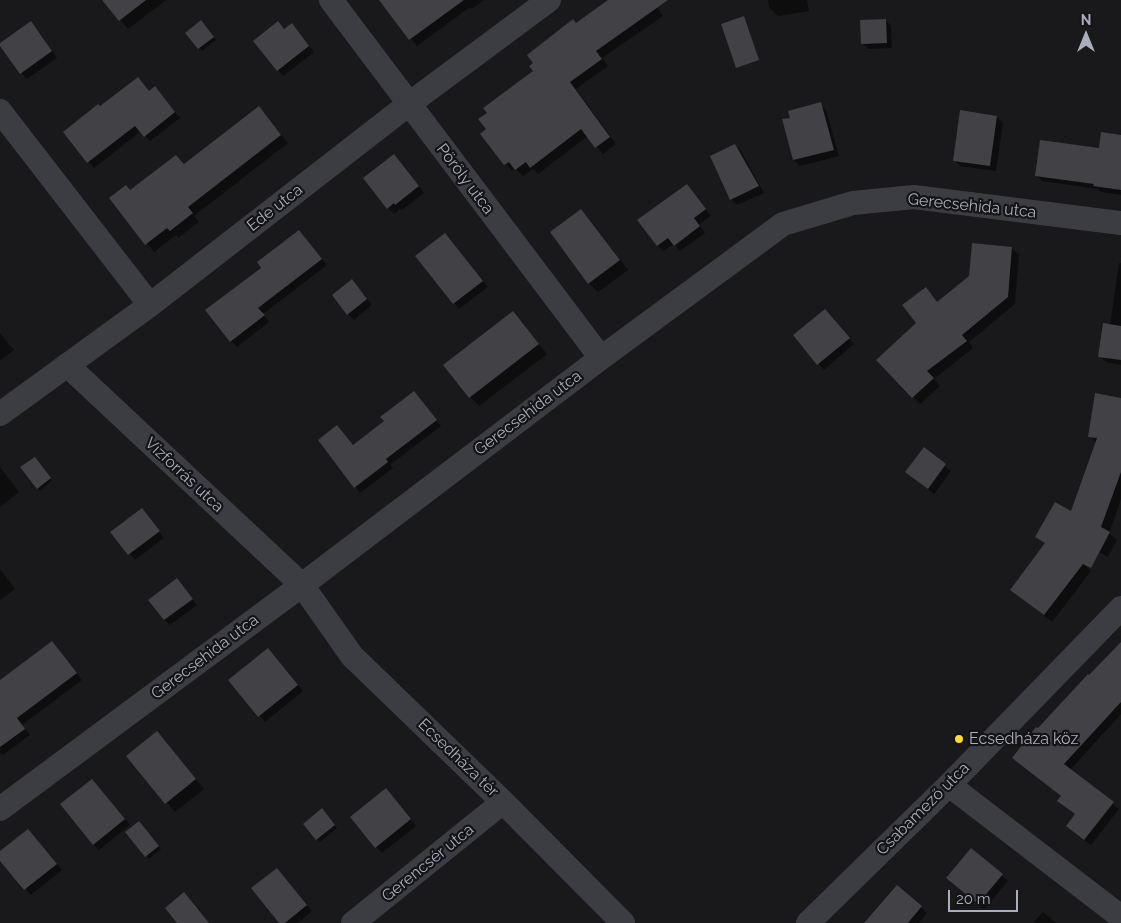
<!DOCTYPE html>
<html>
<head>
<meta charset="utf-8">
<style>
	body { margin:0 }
	#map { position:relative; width:1121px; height:923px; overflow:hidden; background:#19191c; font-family:Raleway,sans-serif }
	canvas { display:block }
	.north { position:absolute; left:1061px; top:10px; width:50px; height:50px; -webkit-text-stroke:4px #141417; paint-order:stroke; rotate:0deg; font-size:14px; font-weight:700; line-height:20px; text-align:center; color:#aaadbc }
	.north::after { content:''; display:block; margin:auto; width:18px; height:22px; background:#aaadbc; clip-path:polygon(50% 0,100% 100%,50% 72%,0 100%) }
	.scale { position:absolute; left:948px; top:890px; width:70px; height:22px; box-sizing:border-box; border:2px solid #aaadbc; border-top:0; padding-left:6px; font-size:15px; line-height:18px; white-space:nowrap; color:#aaadbc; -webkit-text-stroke:4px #141417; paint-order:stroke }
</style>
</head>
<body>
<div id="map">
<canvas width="1121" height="923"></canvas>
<div class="north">N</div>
<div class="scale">20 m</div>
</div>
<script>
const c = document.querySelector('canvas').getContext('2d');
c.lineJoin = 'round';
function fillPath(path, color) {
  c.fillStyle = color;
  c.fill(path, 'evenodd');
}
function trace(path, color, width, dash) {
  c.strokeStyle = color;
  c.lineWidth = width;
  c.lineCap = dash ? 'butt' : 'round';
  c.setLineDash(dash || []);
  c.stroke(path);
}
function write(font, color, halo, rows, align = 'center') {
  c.font = font + ' Raleway,sans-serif';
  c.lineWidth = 4.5;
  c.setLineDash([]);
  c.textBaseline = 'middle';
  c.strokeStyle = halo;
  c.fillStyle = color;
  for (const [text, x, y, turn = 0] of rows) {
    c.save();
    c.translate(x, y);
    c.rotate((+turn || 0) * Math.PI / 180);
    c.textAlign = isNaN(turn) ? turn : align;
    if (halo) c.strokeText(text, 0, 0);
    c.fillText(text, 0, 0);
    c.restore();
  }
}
fillPath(new Path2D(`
	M104,0H166L128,29Z
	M381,0H484L472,9L470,7L417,46Z
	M610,0H652L663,16L602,58L608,66L576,89L616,144L603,154L588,136L538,174L533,169L523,176L516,169L512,171L482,134L487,129L534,71L576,24Z
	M768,0H807L809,11L778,16L769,7Z
	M886,20L891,26L892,48L868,49L862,43Z
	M204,24L216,40L202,51L187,33Z
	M292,25L314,52L283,76L278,70L285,30Z
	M37,29L57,58L27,79L21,73Z
	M149,92L160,93L180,118L150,141L141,131L94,168L65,132L100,108Z
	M820,104L826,110L839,156L800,166L794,160L784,120L791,118Z
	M259,108L288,143L194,216L199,222L178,238L176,235L154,252L111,199L131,191L176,156L185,164Z
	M997,117L1003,123L996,171L960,166L954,160Z
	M1121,136V195L1101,192L1098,189L1042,181L1036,175L1100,149Z
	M735,145L741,151L764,193L737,205L731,199Z
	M400,162L424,193L402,210L400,209L394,214L388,208Z
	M687,185L711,216L699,224L705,233L680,251L674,244L663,251L657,245Z
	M581,211L590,220L628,270L598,292L589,283Z
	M299,231L327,265L263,314L269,322L237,347L231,341L262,268Z
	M451,241L488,287L459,309L454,303Z
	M1012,248L1019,255L1015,304L969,342L973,348L934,379L940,386L920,404L878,360L918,323L926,289L938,303Z
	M1119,263H1121V365L1106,362L1100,356L1110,325Z
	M358,287L372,305L354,320L348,314Z
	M513,313L547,354L479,406L470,397Z
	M831,316L854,344L824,370L794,336Z
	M0,333L14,350L0,361Z
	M414,392L441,426L390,465L393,468L360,493L320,440L353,446L385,421Z
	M1121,399V499L1109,533L1117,540L1108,557L1054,525L1072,512L1096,443L1090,436Z
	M924,449L951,471L934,494L912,477Z
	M37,461L52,481L40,491L38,488Z
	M0,467L19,492L0,507Z
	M142,510L164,538L135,560L112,533Z
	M1053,534L1091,571L1052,622L1012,590Z
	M0,569L15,589L0,600Z
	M183,586L197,605L170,625L164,620Z
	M52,643L82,680L22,725L30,735L3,755L0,753V697Z
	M1121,643V714L1070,770L1119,809L1091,845L1073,832L1076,815L1065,807L1062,797L1013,758Z
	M273,655L303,691L265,722L230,680Z
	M157,733L204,789L175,812L128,756Z
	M92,780L130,825L99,850L93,844Z
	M392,796L416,826L382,853L376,847Z
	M325,813L337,828L320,842L317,839Z
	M141,825L161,849L149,859L127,832Z
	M28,830L62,870L31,895L0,859V853Z
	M971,849L1008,881L984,909L953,883Z
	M283,875L312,911L298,923H281Z
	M897,886L927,913L919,923H866Z
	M1043,912L1056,923H1033Z`), '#0007');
fillPath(new Path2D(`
	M102,0H146L119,21Z
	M379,0H464L409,40Z
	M608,0H668L596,51L602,59L570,82L610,137L595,148L581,129L530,168L526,162L515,170L509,162L504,165L480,134L486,129L478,119L487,113L483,108L533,71L529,66L533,63L527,55L573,19L576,23Z
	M744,16L759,60L736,68L721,24Z
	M886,19L887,43L861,44L860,20Z
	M201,20L214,37L198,49L185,33Z
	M31,21L52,51L20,74L0,46V43Z
	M278,21L284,29L292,23L309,46L277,71L253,41Z
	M138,77L149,91L155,86L175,112L144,137L135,126L87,163L63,132L98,104L100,106Z
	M821,102L834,150L793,160L782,119L790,118L788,111Z
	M259,106L281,135L188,207L193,213L170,231L167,228L145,245L109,198L126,185L130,190L176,155L184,164Z
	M960,110L997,116L990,166L953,161Z
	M1101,132L1121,135V190L1093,186L1094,184L1035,176L1040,140L1099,148Z
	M735,144L759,186L730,200L710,156Z
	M394,154L419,186L395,205L394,203L387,209L363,178Z
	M687,184L706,209L694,218L700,226L674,246L668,238L657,246L637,220Z
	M581,209L620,260L588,284L550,232Z
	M299,230L322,259L258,308L265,315L230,342L205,310L261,268L257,262Z
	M445,233L483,281L453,304L415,256Z
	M972,243L1012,247L1008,297L962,335L967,341L927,371L934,378L912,398L876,360L916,323L902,305L926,287L937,302L969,276Z
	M352,279L367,299L347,315L332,295Z
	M825,309L850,338L817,365L793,335Z
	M513,311L539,344L469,398L443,365Z
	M1103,323L1121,326V360L1098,357Z
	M414,391L437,420L386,459L388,462L354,488L318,440L337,425L353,445L384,421L380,417Z
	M1095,393L1121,398V472L1101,527L1110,532L1091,568L1083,564L1044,615L1010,590L1045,543L1035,537L1055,502L1071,511L1097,438L1088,437Z
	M924,447L946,464L928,489L905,472Z
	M35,457L51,478L37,489L20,467Z
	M142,508L160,531L128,555L110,532Z
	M177,578L193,599L164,620L148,600Z
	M52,641L77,673L17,718L25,729L0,747V680Z
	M1121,642V702L1064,764L1114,802L1084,840L1066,826L1075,814L1057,801L1061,796L1012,758L1036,727L1038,728L1088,674L1089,675Z
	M268,648L298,685L258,717L228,680Z
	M157,731L196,779L165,804L126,756Z
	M92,779L125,819L93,845L60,804Z
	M386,788L411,819L375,848L350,817Z
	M322,808L335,825L316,840L303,824Z
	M139,821L159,846L145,857L125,832Z
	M28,829L57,864L24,890L0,861V851Z
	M971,848L1003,874L978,904L946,878Z
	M277,868L307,905L285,923H279L251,888Z
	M897,885L922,906L908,923H864Z
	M184,892L209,923H177L165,908Z`), '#414146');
trace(new Path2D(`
	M331,0L601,358
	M0,111L150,305
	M67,365L302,585L352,656L503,802L623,923
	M0,414L150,305L409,104L549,0
	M949,785L1121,917
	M0,809L302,585L601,358L783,224L853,203L914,197L1121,223
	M353,923L503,802
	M808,923L949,785L1121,608`), '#3c3c43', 24);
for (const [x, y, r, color] of [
	[959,739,5,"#ffda2e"]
]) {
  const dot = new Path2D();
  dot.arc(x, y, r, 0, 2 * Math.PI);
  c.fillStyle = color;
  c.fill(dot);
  trace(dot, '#141417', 2);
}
write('16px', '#aaadbc', '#141417', [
	["Pöröly utca",465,179,53],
	["Gerecsehida utca",972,206,6],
	["Ede utca",275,208,-38],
	["Gerecsehida utca",528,413,-37],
	["Vízforrás utca",184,475,43],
	["Gerecsehida utca",205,657,-37],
	["Ecsedháza tér",458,758,44],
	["Csabamező utca",923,809,-45],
	["Gerencsér utca",428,863,-39]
]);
write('16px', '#aaadbc', '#141417', [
	["Ecsedháza köz",969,739]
], 'left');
</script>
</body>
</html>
